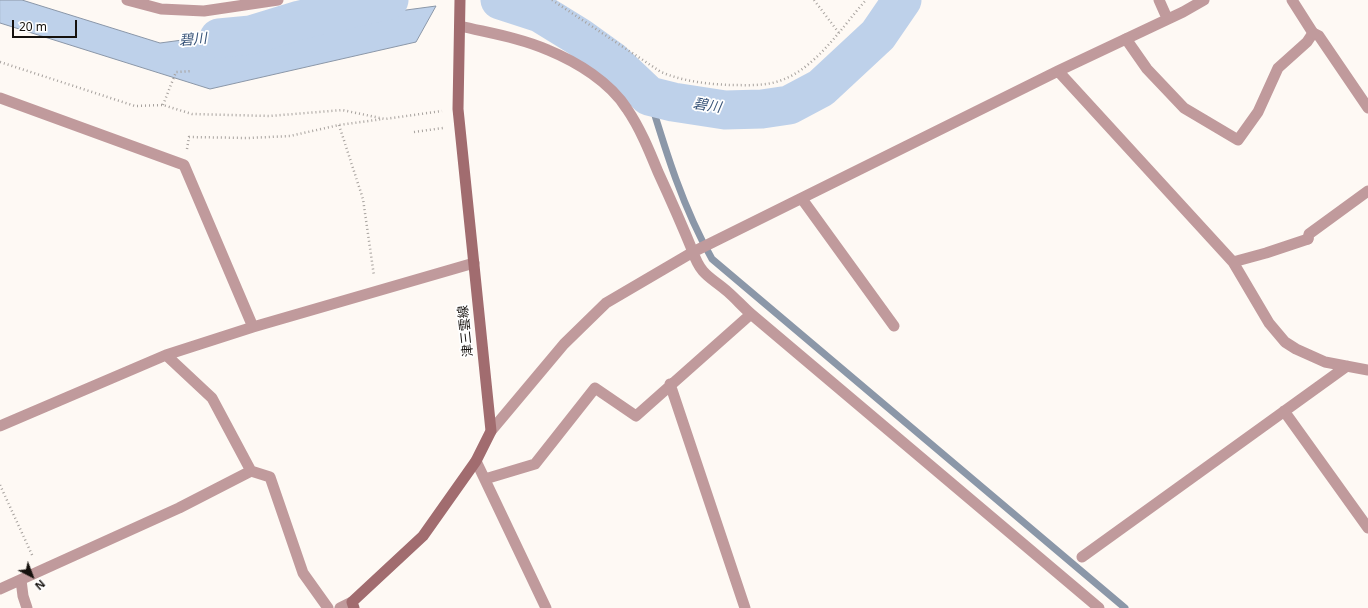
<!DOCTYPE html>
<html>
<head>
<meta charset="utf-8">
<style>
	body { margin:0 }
	#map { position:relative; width:1368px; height:608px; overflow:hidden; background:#fef9f4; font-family:"Noto Sans",sans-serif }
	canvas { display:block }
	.north { position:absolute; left:12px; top:556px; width:40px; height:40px; -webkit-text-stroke:3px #fff; paint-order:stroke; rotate:138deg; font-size:11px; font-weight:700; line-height:16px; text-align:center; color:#15110d }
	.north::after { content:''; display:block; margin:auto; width:14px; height:18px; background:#15110d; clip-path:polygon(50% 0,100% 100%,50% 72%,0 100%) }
	.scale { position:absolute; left:12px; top:20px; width:65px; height:18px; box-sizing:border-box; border:2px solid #15110d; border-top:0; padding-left:5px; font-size:12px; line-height:14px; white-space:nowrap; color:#15110d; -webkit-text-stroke:3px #fff; paint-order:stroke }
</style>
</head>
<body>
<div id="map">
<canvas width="1368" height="608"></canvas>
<div class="north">N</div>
<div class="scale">20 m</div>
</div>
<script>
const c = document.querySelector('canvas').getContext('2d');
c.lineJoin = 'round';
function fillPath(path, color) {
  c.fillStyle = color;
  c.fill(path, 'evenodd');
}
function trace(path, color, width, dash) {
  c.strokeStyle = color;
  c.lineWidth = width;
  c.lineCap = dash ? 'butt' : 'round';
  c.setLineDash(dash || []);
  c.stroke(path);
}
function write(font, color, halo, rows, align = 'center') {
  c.font = font + ' "Noto Sans","Noto Sans JP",sans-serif';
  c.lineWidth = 3.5;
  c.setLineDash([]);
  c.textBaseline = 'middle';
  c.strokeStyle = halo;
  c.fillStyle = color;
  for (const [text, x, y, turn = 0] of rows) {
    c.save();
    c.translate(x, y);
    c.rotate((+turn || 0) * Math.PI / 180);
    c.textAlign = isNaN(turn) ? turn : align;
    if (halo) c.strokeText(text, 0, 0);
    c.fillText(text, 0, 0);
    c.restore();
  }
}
const water = new Path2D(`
	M0,0H22L160,43L436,6L416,42L210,89L0,23Z`);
fillPath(water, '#bed1ea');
trace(water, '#8b97a8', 1);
trace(new Path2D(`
	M649,96C666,152 683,208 712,259L1125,608`), '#8b97a8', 7);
trace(new Path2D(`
	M500,0L540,13L579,37L611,60L649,96L673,102L725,110L762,109L789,105L821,88L878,35L902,0
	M219,38L251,35L300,20L389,0`), '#bed1ea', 39);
trace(new Path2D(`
	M552,0L661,72C682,81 707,84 729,85C743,85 758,86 772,83C813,74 840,29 866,0
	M814,0L839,33
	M0,62L135,106L163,105L192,114L270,116L342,110L385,119L442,111
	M163,105L176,72L192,71
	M339,125L363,199L374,276
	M414,132L443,128
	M187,149L189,137L248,138L290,136L339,125L383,119
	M0,485L33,557`), '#a7a29e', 2.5, [1, 3]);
trace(new Path2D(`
	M1126,39L1147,69L1184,108L1238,140L1258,112L1278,68L1307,42L1313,33L1319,36L1368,108
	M1308,239L1309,234L1368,191`), '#c09a9c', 11);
trace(new Path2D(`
	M127,0L161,9L204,11L278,0
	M1159,0L1167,18
	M1292,0L1313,33
	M460,26C489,33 521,38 548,50C577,62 610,82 627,109C640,128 649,150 658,172C670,198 682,225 693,252C701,276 711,277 728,292C736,299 743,307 751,314L1099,608
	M1058,71L1233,262L1266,253L1308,239
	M0,98L184,165L253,327
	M802,199L894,326
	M1233,262L1269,323L1285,342L1296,349L1325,362L1368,370
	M166,355L212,398L251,471L270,477L303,573L328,608
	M670,384L745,608
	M1284,411L1368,528
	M0,426L166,355L253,327L474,263
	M491,431L564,344L606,303L693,252L1058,71L1183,12L1204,0
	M476,461L546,608
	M485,479L535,464L595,388L636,416L751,314
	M1082,557L1347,366
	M21,580L23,596L27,608
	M0,589L179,508L251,471
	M340,608L352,602`), '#c09a9c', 11);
trace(new Path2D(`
	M354,608L352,602L423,536L476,461L491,431L458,109L460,0`), '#a16c6f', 11);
write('13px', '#15110d', '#fff', [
	["津三雲線",466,331,-96]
]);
write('italic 14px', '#375378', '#fff', [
	["碧川",193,40,-5],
	["碧川",707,106,9]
]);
</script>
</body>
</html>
